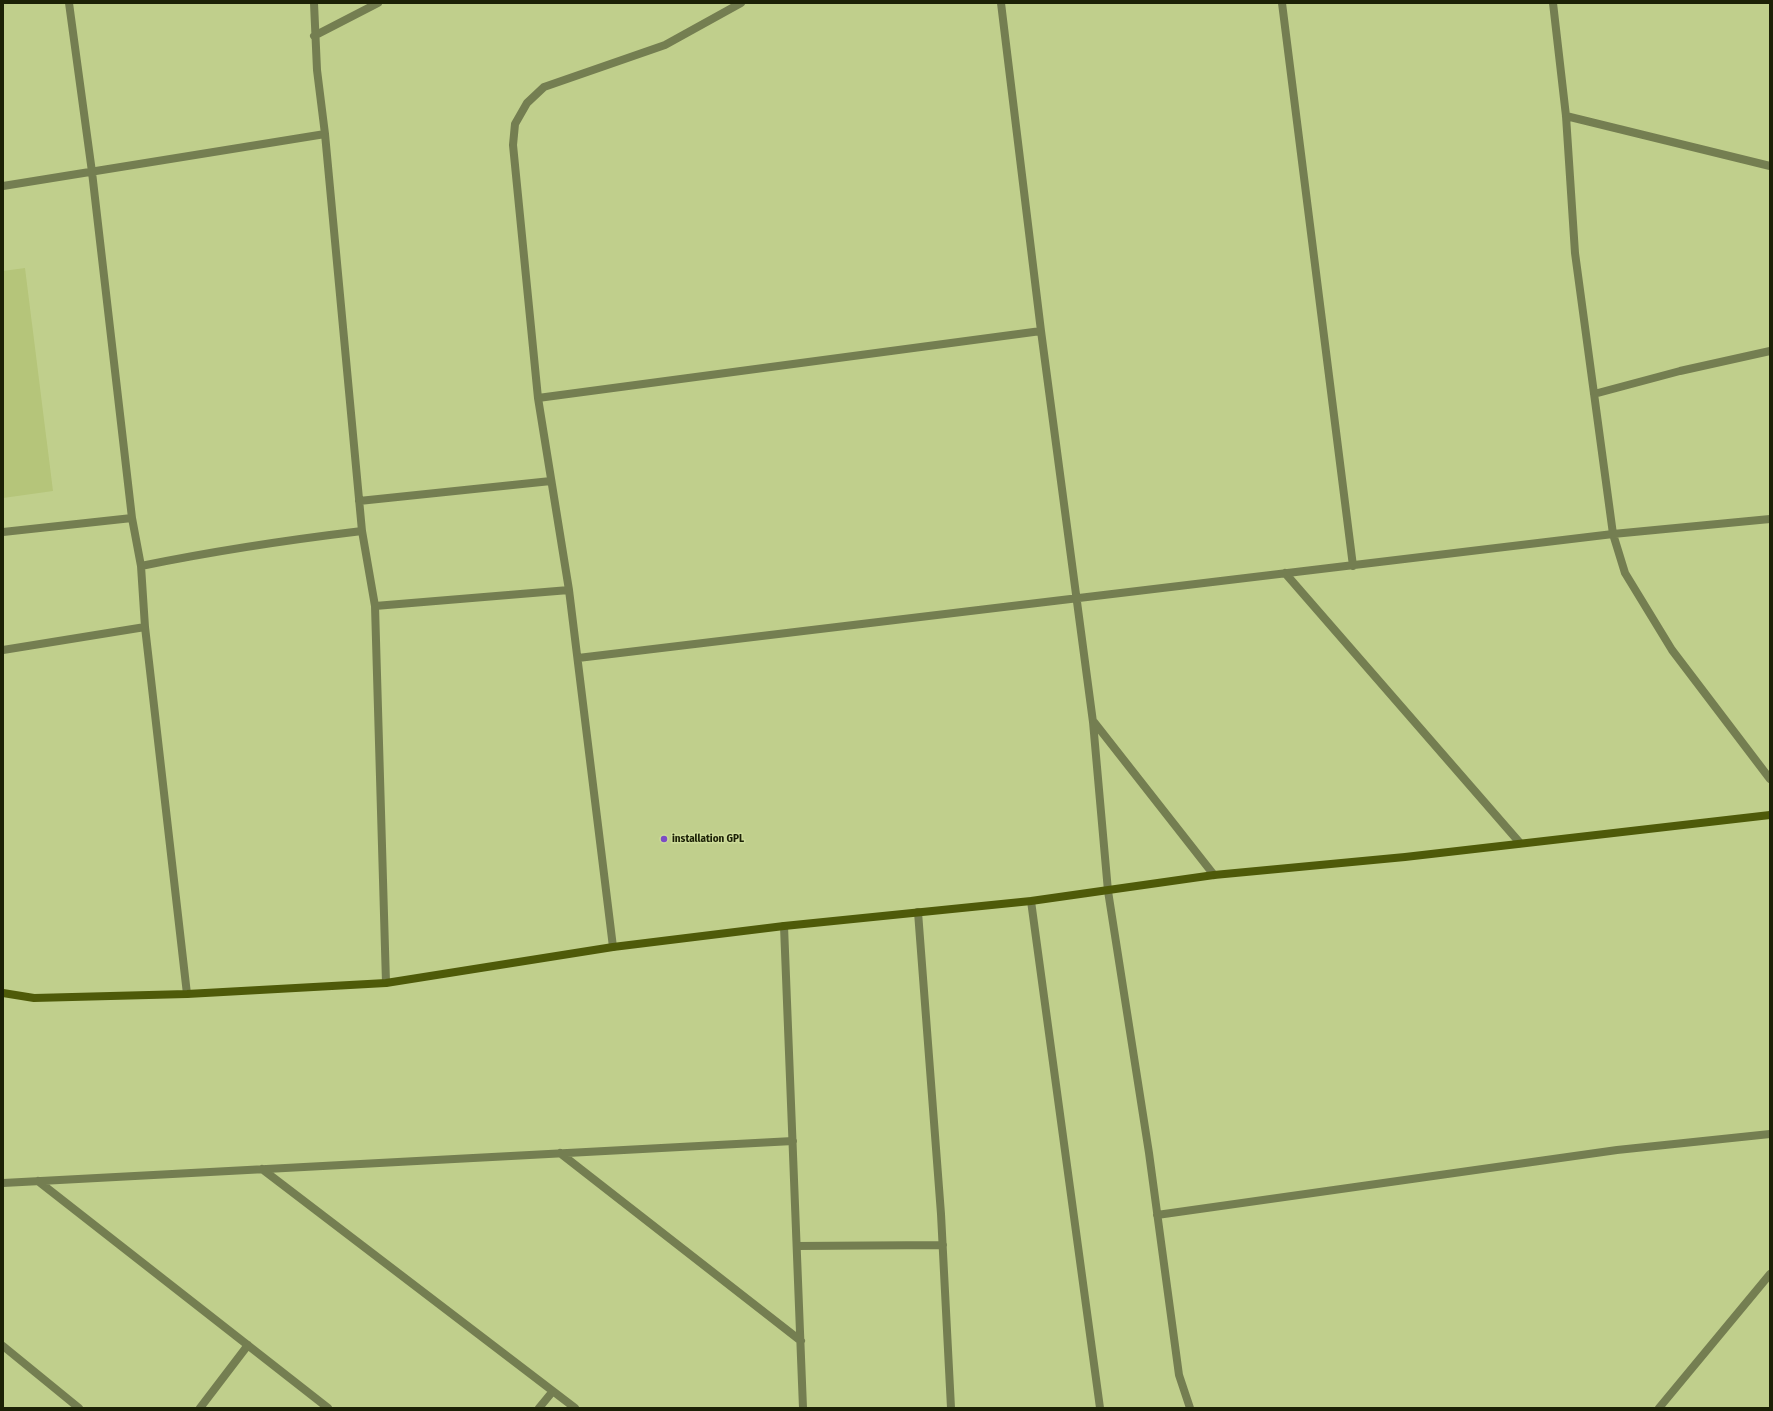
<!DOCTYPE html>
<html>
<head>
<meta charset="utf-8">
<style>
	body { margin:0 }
	#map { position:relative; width:1773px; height:1411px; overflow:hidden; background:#c0cf8c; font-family:"Fira Sans Condensed",sans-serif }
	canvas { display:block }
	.frame { position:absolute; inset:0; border:4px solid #1c2106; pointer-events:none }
</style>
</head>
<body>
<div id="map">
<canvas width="1773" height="1411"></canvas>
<div class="frame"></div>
</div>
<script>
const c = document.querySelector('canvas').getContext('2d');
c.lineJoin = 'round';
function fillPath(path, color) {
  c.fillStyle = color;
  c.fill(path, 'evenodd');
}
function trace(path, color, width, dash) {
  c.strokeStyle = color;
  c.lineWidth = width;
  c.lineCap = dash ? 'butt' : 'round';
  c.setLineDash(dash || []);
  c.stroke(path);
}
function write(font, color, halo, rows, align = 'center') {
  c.font = font + ' "Fira Sans Condensed",sans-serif';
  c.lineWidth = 3;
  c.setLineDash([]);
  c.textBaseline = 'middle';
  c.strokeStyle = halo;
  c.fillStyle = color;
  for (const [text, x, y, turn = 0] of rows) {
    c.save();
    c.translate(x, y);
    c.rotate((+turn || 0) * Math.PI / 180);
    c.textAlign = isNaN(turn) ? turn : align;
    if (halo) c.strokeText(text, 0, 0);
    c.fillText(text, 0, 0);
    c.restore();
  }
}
fillPath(new Path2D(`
	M25,268L53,491L3,498V271Z`), '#b5c57a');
trace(new Path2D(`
	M69,3L92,172L132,518L141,566L145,627L187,994
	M314,3L317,70L325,134L362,531L375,606L386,983
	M1001,3L1041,331L1093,722L1108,891L1149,1153L1179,1375L1190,1408
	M1282,3L1353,566
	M1553,3L1566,116L1575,253L1613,534L1625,573L1672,650L1770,779
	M314,36L378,3
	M1566,116L1770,166
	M3,186L325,134
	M1594,394L1680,371L1770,351
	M538,398L1041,331
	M359,501L551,481
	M3,532L132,518
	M141,566C214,551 287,540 362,531
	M1285,573L1520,843
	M375,606L569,590
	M3,650L145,627
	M578,658L1613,534L1770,519
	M1094,722L1214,875
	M1031,901L1100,1408
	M918,912L941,1214L951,1408
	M784,926L803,1408
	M613,947L569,590L538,398L513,145L515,124L527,103L544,87L665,45L741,3
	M560,1153L801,1341
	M262,1169L575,1408
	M38,1181L328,1408
	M3,1183L793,1141
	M1157,1215L1617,1150L1770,1134
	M797,1246L943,1245
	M3,1346L79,1408
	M200,1408L248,1345
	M539,1408L553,1391
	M1659,1408L1770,1274`), '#747e51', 8);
trace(new Path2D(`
	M3,993L34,998L187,994L386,983L613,947L784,926L1031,901L1214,875L1405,857L1770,815`), '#4e5a09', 8);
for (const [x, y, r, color] of [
	[664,839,4,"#7c4cc5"]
]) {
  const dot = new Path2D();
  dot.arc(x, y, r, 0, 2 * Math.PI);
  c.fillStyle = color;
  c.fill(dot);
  trace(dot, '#cddc99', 1.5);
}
write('bold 11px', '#1c2106', '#cddc99', [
	["installation GPL",672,839]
], 'left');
</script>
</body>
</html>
